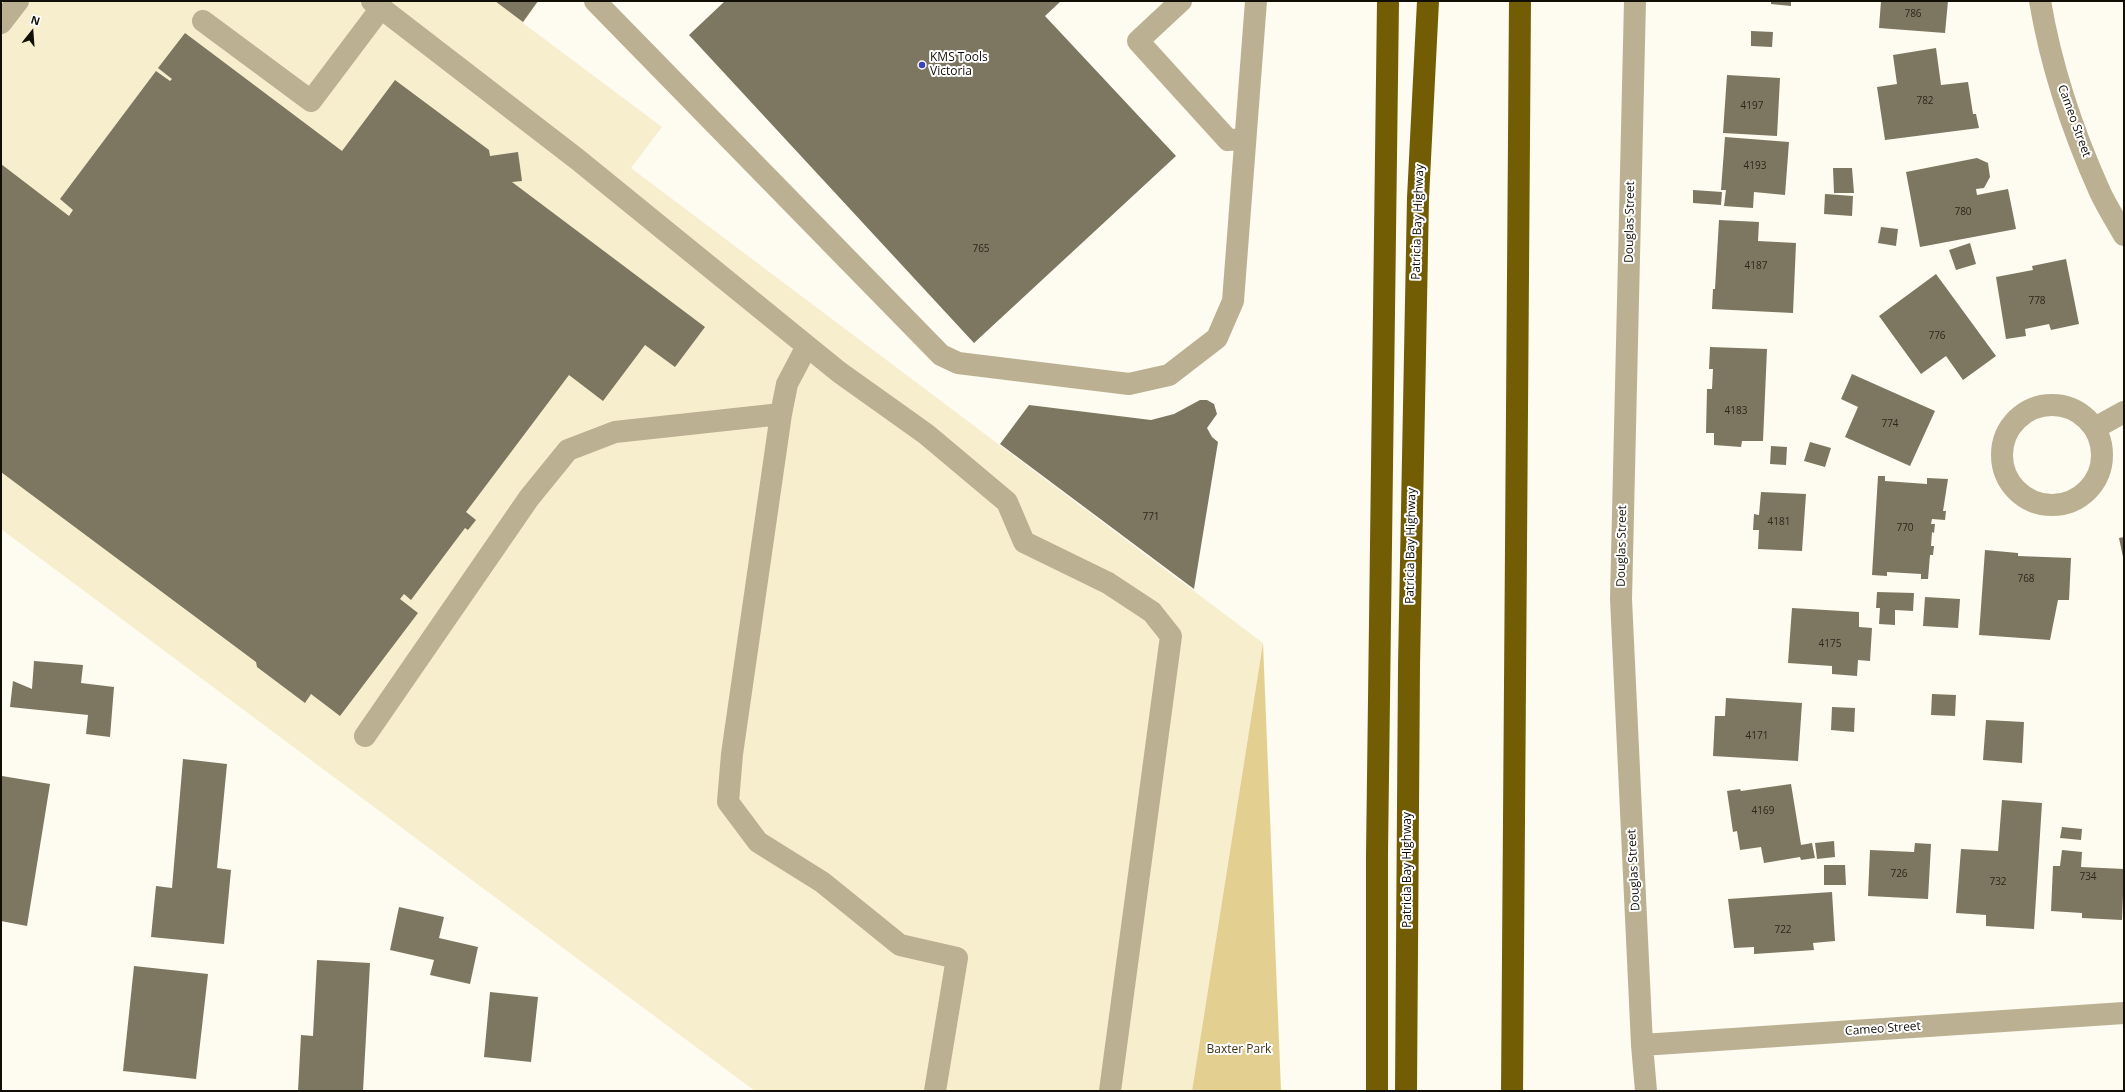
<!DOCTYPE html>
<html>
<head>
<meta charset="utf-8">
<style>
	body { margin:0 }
	#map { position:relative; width:2125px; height:1092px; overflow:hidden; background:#fefbf1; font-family:"Open Sans",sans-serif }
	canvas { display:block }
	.frame { position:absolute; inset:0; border:2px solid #110e06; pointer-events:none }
	.north { position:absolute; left:12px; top:12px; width:40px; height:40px; -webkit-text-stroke:3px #fff; paint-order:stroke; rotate:17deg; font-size:11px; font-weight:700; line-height:16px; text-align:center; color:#110e06 }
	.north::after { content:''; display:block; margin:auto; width:14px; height:18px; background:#110e06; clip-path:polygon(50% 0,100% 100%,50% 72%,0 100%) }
</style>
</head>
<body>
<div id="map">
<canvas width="2125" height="1092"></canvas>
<div class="frame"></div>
<div class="north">N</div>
</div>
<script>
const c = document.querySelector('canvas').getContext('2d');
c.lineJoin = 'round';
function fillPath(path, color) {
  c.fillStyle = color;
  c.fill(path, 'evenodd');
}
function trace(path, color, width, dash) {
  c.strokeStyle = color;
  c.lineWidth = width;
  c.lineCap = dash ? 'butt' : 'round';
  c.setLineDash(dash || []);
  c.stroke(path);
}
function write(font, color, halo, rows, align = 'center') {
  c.font = font + ' "Open Sans",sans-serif';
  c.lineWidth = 4;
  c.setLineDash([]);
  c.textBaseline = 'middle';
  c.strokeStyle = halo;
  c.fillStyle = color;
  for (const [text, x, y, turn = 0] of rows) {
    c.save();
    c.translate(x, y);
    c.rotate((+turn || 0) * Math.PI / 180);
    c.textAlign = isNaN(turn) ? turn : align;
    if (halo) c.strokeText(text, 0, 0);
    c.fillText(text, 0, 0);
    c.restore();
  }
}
fillPath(new Path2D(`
	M1,1H539L523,23L662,127L631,168L1263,643L1192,1091H755L1,529Z`), '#f7eece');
fillPath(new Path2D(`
	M1263,643L1281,1091H1192Z`), '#e3d091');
fillPath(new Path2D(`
	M495,1H538L523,22Z
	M725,1H1061L1045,16L1176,156L974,343L689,35Z
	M1771,1H1791V6L1771,4Z
	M1881,1H1948L1945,33L1879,28Z
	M1751,31L1773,32L1772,47L1751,46Z
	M185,33L342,151L395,80L489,150L490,156L518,152L522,181L512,182L705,327L675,367L645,345L603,401L569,375L466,512L476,520L468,530L465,528L411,600L404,594L400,599L418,613L340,716L311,694L305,703L257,667L256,662L1,472V164L69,216L73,210L60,199L156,71L170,81L172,79L158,68Z
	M1936,48L1941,85L1968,82L1973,114H1976L1979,128L1885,140L1877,87L1897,84L1893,55Z
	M1727,75L1780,78L1777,136L1723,133Z
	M1725,137L1789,142L1785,195L1754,192L1753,208L1724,206L1726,190H1721Z
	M1977,158L1988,163L1990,177L1984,188L1976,189L1977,195L2008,189L2016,229L1920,247L1906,172Z
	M1833,168H1852L1854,193H1834Z
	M1693,190L1722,192L1721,205L1693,203Z
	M1825,194L1853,196L1852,216L1824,214Z
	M1719,220L1759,222L1758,241L1796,243L1793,313L1712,309L1713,289H1715Z
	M1881,227L1898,229L1896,246L1878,243Z
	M1970,243L1976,264L1956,270L1949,250Z
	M2066,259L2079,324L2051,330L2049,324L2025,329L2026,336L2006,339L1996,277L2033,270L2032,266Z
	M1936,274L1996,356L1963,380L1946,356L1921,374L1879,316Z
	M1710,347L1767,349L1763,441H1742L1741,447L1714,445V433H1706L1707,389H1712L1713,369H1709Z
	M1852,374L1935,411L1910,466L1845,437L1858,407L1841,399Z
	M1200,400H1207L1214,404L1217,414L1207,428L1212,437L1218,442L1194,589L1000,444L1029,405L1151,420L1174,414Z
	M1810,442L1831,448L1825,467L1804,461Z
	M1771,446L1787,447L1786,465L1770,464Z
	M1878,476H1885V481L1927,484V478L1948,479L1943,511H1946L1945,520L1932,519L1931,524H1935L1934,533L1932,532L1931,546H1934L1933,555H1930L1928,579H1921V574L1887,572V576L1872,575Z
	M1761,492L1806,494L1802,551L1758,549L1759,530H1753L1754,514L1759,515Z
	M2124,537V557H2123L2119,538Z
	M1985,550L2018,553V556L2071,558L2069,600H2058L2050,640L1979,635Z
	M1877,592L1914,593L1913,611L1895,610V625L1879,624L1880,608H1876Z
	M1925,597L1960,599L1958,628L1923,626Z
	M1792,608L1859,612V627L1872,628L1870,661L1858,660L1857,676L1832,674V666L1788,663Z
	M34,661L83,665L81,683L114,687L110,737L86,734L88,715L10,707L13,681L32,689Z
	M1932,694L1956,695L1955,716L1931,715Z
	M1726,698L1802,703L1798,761L1713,756L1715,716H1725Z
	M1832,707L1855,708L1854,732L1831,730Z
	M1986,720L2024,722L2022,763L1983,760Z
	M183,759L227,764L217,868L231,870L224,944L151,937L156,886L172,888Z
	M2,776L50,784L27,926L1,921Z
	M1791,784L1801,845L1812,843L1815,858L1801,860L1800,857L1764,863L1761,847L1740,850L1737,831L1733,832L1727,791L1740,789L1741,791Z
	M2002,800L2042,803L2034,929L1986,926V915L1956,913L1961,849L1998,851Z
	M2062,827L2082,829L2081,840L2060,838Z
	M1834,841L1835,857L1817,859L1815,843Z
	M1915,843L1931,844L1928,899L1868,896L1870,850L1914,852Z
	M2062,850L2082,852L2081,867L2124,869L2122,920L2082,918V913L2051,911L2053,866H2060Z
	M1824,865H1845L1846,885H1824Z
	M1832,892L1835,941L1813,943L1814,950L1754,954V947L1734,948L1728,899Z
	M399,907L444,917L439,938L478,947L470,984L430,975L434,960L390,950Z
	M317,960L370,963L363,1091H298L301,1035L313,1036Z
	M134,966L208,974L196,1079L123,1071Z
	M490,992L538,997L531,1062L484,1057Z`), '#7d7660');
trace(new Path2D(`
	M372,1L577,159L839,372L926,434L1007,502L1024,542L1108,583L1152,612L1171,636L1110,1091
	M595,1L941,355L958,363L1129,384L1169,375L1217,338L1233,301L1256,1
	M1181,1L1138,41L1228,140L1245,139
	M1635,1L1621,599L1642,1045L1646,1091
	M2040,1C2051,66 2073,132 2100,192C2107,207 2116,221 2124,235
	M203,21L311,101L381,8
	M1,23L18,1
	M807,346L787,384L781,414L732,754L728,802L758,842L822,882L900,945L957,958L935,1091
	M2002 455a50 50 0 1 1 100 0a50 50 0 1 1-100 0Z
	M2095,428L2124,412
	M365,736L529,498L568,450L615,432L781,414
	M1642,1045L2124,1013`), '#bbb192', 22);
trace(new Path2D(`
	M1377,1091V854L1388,1
	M1406,1091L1409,665L1418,198L1428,1
	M1512,1091L1520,1`), '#735d04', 22);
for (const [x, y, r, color] of [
	[922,65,4,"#3b45b9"]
]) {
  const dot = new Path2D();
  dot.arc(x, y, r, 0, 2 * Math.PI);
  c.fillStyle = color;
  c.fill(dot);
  trace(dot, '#fff', 1.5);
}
write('10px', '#2c281c', null, [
	["786",1913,14],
	["782",1925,101],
	["4197",1752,106],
	["4193",1755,166],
	["780",1963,212],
	["765",981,249],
	["4187",1756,266],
	["778",2037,301],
	["776",1937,336],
	["4183",1736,411],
	["774",1890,424],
	["771",1151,517],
	["4181",1779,522],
	["770",1905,528],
	["768",2026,579],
	["4175",1830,644],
	["4171",1757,736],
	["4169",1763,811],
	["726",1899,874],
	["734",2088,877],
	["732",1998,882],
	["722",1783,930]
]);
write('12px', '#110e06', '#fff', [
	["KMS Tools",930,58],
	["Victoria",930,72]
], 'left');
write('12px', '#110e06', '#fff', [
	["Cameo Street",2074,121,70],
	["Patricia Bay Highway",1418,222,-88],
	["Douglas Street",1630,222,-89],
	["Patricia Bay Highway",1411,546,-89],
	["Douglas Street",1622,546,-89],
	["Patricia Bay Highway",1408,870,-90],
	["Douglas Street",1634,870,-93],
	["Cameo Street",1883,1029,-4]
]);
write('12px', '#3d3312', '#fff', [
	["Baxter Park",1239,1050]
]);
</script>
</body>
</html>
